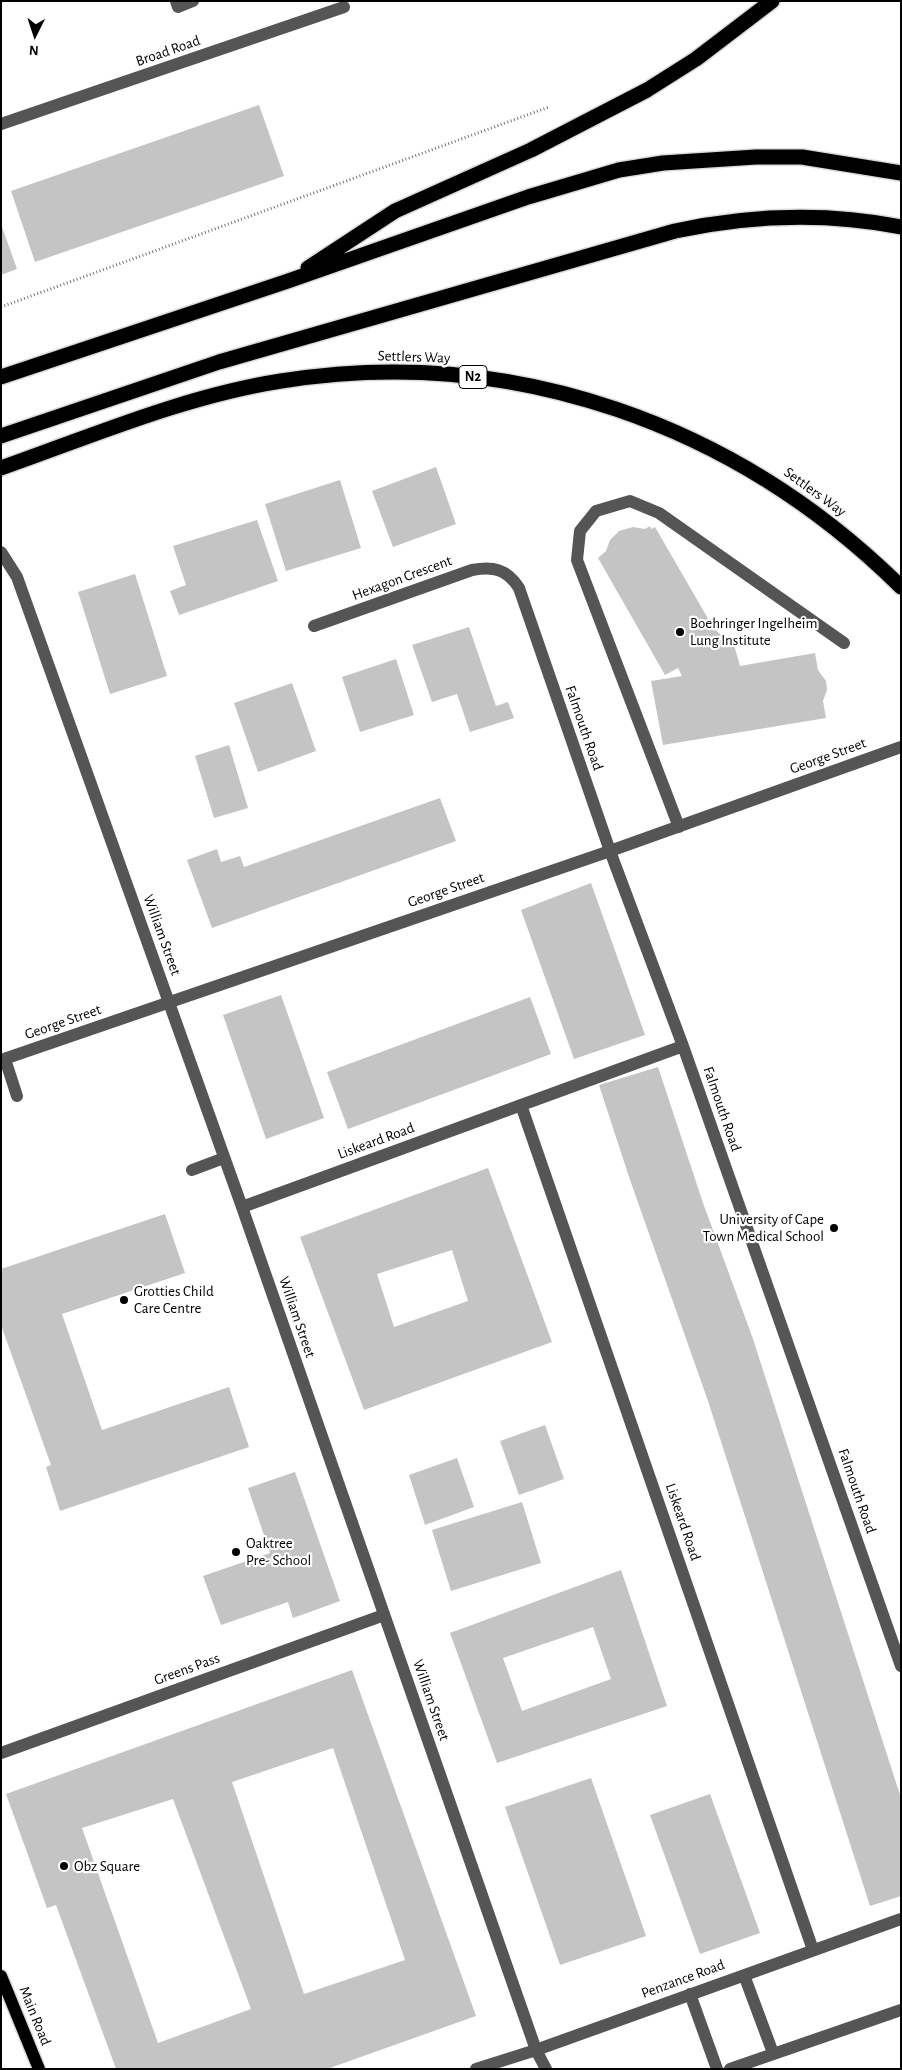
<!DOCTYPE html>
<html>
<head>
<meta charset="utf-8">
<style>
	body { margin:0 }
	#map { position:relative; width:902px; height:2070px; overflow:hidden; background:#fff; font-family:"Alegreya Sans",sans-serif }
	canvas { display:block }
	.frame { position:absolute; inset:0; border:2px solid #000; pointer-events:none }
	.north { position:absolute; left:10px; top:10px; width:50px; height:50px; -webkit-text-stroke:4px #fff; paint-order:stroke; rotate:184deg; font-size:14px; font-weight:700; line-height:20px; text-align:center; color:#000 }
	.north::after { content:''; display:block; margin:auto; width:18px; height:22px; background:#000; clip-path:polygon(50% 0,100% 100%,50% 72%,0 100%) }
</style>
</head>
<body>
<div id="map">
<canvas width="902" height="2070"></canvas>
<div class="frame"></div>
<div class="north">N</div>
</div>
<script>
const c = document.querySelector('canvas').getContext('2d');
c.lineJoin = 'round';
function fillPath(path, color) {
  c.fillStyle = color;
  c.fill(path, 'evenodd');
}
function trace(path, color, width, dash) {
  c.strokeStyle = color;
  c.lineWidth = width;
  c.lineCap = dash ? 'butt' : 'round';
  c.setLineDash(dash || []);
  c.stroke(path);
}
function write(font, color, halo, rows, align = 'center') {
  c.font = font + ' "Alegreya Sans",sans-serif';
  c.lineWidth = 4.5;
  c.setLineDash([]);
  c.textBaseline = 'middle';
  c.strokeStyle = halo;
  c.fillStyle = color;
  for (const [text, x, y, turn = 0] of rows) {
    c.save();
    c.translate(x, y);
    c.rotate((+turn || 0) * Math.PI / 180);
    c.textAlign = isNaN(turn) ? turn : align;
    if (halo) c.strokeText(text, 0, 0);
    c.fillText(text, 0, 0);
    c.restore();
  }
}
fillPath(new Path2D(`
	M259,105L284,176L35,262L11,191Z
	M1,224L17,269L1,275Z
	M436,467L456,524L393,547L372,491Z
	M340,480L361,548L286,571L265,504Z
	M257,520L278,581L179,615L170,591L186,585L173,546Z
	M650,526L651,529L655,527L714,629L734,645L740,666L815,653L818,670L826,681L827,690L823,701L826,718L663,745L651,681L682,676L678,668L665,675L598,558L606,551L610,540L619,531L633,527L645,529Z
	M135,574L167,676L110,694L78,592Z
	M469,627L496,706L508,702L514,718L470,732L457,694L432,702L412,645Z
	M396,659L414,715L360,732L342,677Z
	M292,683L316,751L258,772L234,703Z
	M229,745L248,808L214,818L195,756Z
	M440,798L456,841L212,928L187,860L217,849L221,862L240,856L244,867Z
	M591,883L645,1035L574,1059L521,910Z
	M281,995L324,1118L266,1139L223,1015Z
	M530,997L551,1054L348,1129L327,1072Z
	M658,1067L703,1203L752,1336L901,1798V1896L870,1906L708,1401L629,1177L599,1085Z
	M488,1168L552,1342L364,1410L300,1237ZM452,1250L468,1301L394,1327L377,1274Z
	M165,1214L185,1273L62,1314L102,1430L229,1387L249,1447L60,1511L46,1467L51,1465L1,1325V1269Z
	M545,1425L564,1479L519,1495L500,1441Z
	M457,1458L474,1507L425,1525L409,1475Z
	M295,1472L340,1601L293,1618L288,1602L221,1625L203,1576L270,1553L248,1488Z
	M522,1502L541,1563L451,1591L432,1530Z
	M621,1570L667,1706L497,1763L450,1633ZM593,1627L611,1679L522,1711L503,1658Z
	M352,1670L476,2016L327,2069H116L56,1905L47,1908L6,1794ZM333,1748L405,1960L304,1994L232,1782ZM173,1799L251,2009L158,2043L82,1828Z
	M591,1778L646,1936L560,1965L505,1807Z
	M710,1794L760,1933L700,1954L650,1815Z`), '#c4c4c4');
const major = new Path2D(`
	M1,1976L39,2069`);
const highway = new Path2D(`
	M308,268L395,211L531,150L647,90L696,59L772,1
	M1,377L288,281L528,197L619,170L663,163L756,157H802L901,173
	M1,436L219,362L675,231C750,215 825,212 901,227
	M1,468C92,436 185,396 281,381C512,344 736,424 901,587`);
trace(major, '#dbdbdb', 15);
trace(highway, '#dbdbdb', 18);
trace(new Path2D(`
	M1,307L549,107`), '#777', 3, [1, 2.5]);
trace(new Path2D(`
	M176,1L178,7L193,1
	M1,124L344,7
	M1,552L17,577L242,1207L536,2050L546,2069
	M314,626L472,570C493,566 507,569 519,588L610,851L683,1046L901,1666
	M679,827L577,560L580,531L596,511L630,501L659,513L844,643
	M5,1059L17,1096
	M1,1060L610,851L901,747
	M521,1105L813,1950
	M192,1170L224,1158
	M242,1207L683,1046
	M1,1753L384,1615
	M744,1975L773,2053
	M690,1994L717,2069
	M476,2069L536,2050L901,1919
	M730,2069L901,2010`), '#555', 12);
trace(major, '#000', 12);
trace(highway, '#000', 15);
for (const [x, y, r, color] of [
	[680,632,5,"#000"],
	[834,1228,5,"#000"],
	[124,1300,5,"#000"],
	[236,1552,5,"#000"],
	[64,1866,5,"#000"]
]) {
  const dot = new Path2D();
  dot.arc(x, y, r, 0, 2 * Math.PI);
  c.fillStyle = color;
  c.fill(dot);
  trace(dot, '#fff', 2);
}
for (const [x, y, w] of [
	[473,377,28]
]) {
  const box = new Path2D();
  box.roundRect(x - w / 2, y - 11.5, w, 23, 4);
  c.fillStyle = '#fff';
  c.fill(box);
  trace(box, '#000', 1);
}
write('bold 14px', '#000', null, [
	["N2",473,377]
]);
write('15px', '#000', '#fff', [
	["Broad Road",168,51,-19],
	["Settlers Way",414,357,2],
	["Settlers Way",815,492,36],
	["Hexagon Crescent",402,578,-20],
	["Falmouth Road",584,728,71],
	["George Street",828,756,-20],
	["George Street",446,890,-19],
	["William Street",162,935,70],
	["George Street",63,1022,-19],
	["Falmouth Road",722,1109,71],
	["Liskeard Road",376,1141,-20],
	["William Street",297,1317,71],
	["Falmouth Road",857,1491,71],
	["Liskeard Road",683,1522,71],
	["Greens Pass",187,1669,-20],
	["William Street",431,1700,71],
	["Penzance Road",683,1979,-20],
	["Main Road",35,2016,68]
]);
write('15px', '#000', '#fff', [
	["Boehringer Ingelheim",690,623],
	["Lung Institute",690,640],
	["University of Cape",824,1219,"right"],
	["Town Medical School",824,1236,"right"],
	["Grotties Child",134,1291],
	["Care Centre",134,1308],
	["Oaktree",246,1543],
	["Pre- School",246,1560],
	["Obz Square",74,1866]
], 'left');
</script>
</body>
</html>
